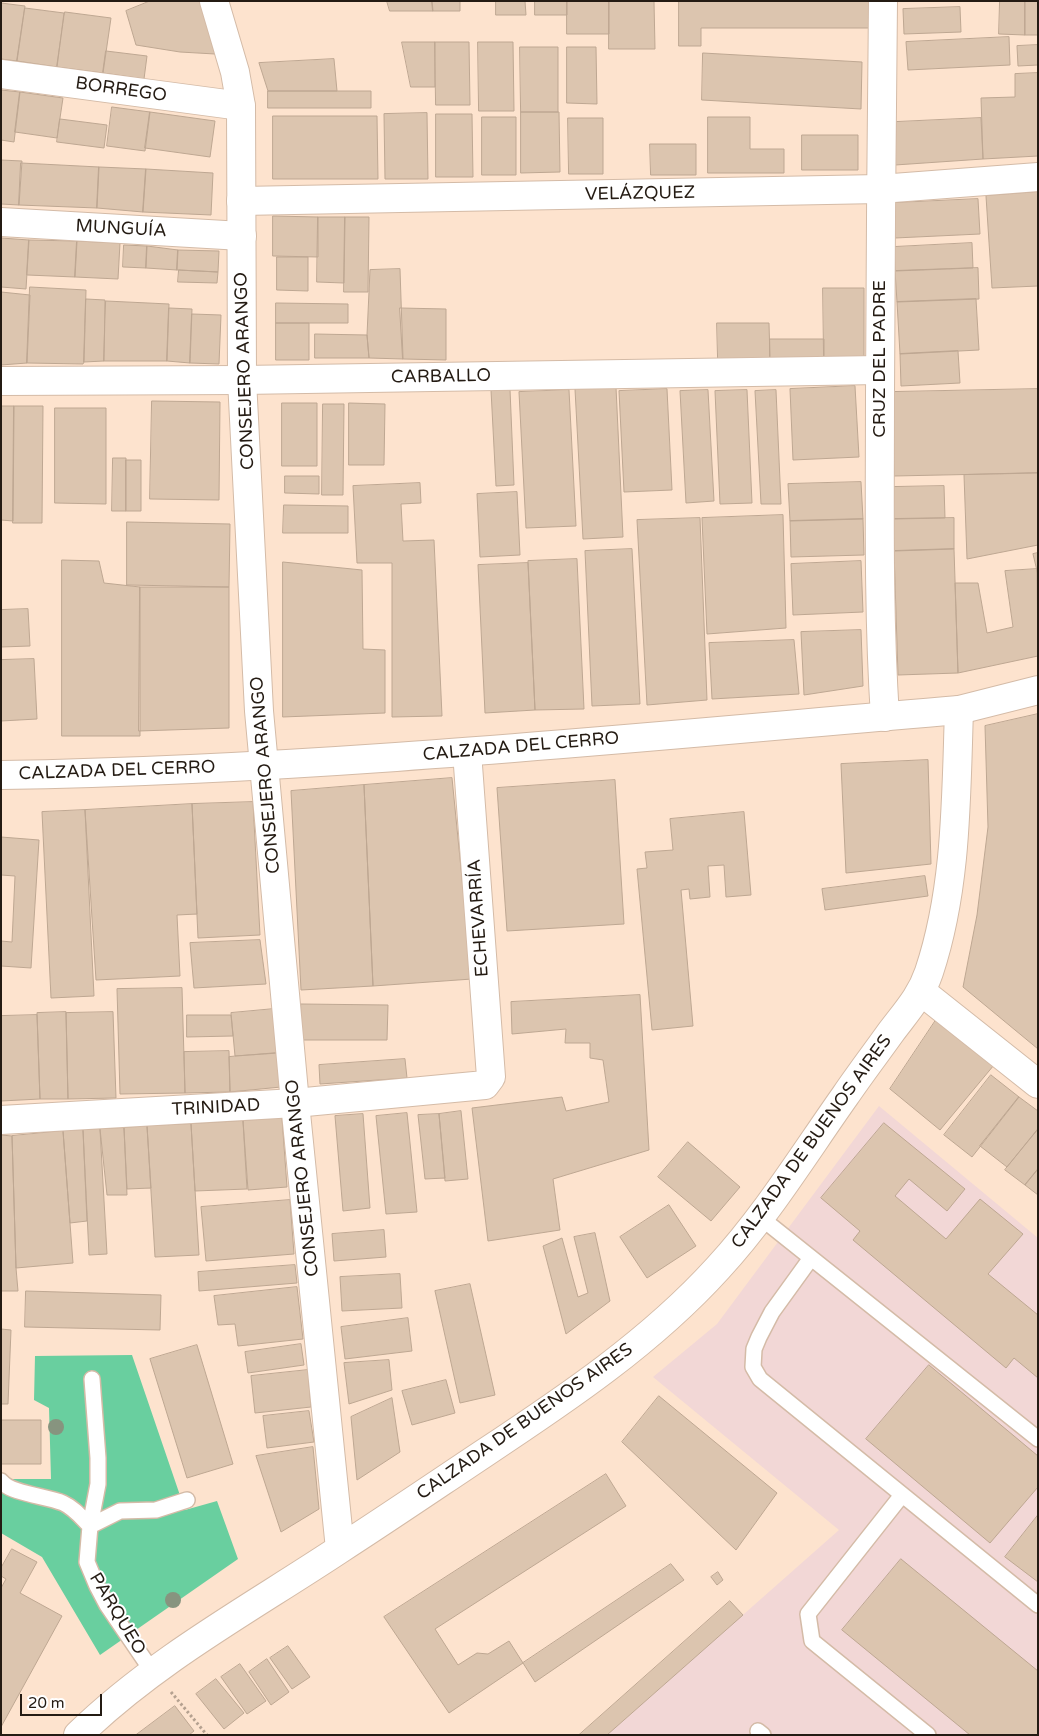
<!DOCTYPE html>
<html>
<head>
<meta charset="utf-8">
<style>
	body { margin:0 }
	#map { position:relative; width:1039px; height:1736px; overflow:hidden; background:#fde3ce; font-family:"Varela Round",sans-serif }
	canvas { display:block }
	.frame { position:absolute; inset:0; border:2px solid #241b13; pointer-events:none }
	.scale { position:absolute; left:20px; top:1694px; width:82px; height:22px; box-sizing:border-box; border:2px solid #241b13; border-top:0; padding-left:6px; font-size:15px; line-height:18px; white-space:nowrap; color:#241b13; -webkit-text-stroke:4px #fff; paint-order:stroke }
</style>
</head>
<body>
<div id="map">
<canvas width="1039" height="1736"></canvas>
<div class="frame"></div>
<div class="scale">20 m</div>
</div>
<script>
const c = document.querySelector('canvas').getContext('2d');
c.lineJoin = 'round';
function fillPath(path, color) {
  c.fillStyle = color;
  c.fill(path, 'evenodd');
}
function trace(path, color, width, dash) {
  c.strokeStyle = color;
  c.lineWidth = width;
  c.lineCap = dash ? 'butt' : 'round';
  c.setLineDash(dash || []);
  c.stroke(path);
}
function write(font, color, halo, rows, align = 'center') {
  c.font = font + ' "Varela Round",sans-serif';
  c.lineWidth = 4;
  c.setLineDash([]);
  c.textBaseline = 'middle';
  c.strokeStyle = halo;
  c.fillStyle = color;
  for (const [text, x, y, turn = 0] of rows) {
    c.save();
    c.translate(x, y);
    c.rotate((+turn || 0) * Math.PI / 180);
    c.textAlign = isNaN(turn) ? turn : align;
    if (halo) c.strokeText(text, 0, 0);
    c.fillText(text, 0, 0);
    c.restore();
  }
}
fillPath(new Path2D(`
	M879,1106L1038,1238V1735H607L839,1530L653,1377L717,1324Z`), '#f2d7d6');
fillPath(new Path2D(`
	M132,1355L185,1510L217,1501L238,1559L100,1655L42,1557L1,1533V1479H51L49,1408L34,1400L35,1356Z`), '#69cf9f');
const building = new Path2D(`
	M150,1H200L215,54L180,52L136,45L126,11Z
	M387,1H432L433,11H390Z
	M432,1H460V11H433Z
	M496,1H525L526,15H496Z
	M535,1H567V15H535Z
	M567,1H609V34H567Z
	M609,1H654L655,49H609Z
	M679,1H872L873,28H701V46H679Z
	M1000,1H1025V35L999,34Z
	M1025,1H1038V35H1025Z
	M1,3L25,6L17,61L1,59Z
	M960,7L961,32L904,34L903,9Z
	M25,8L64,13L57,67L17,61Z
	M65,12L111,18L103,73L57,67Z
	M1009,37L1010,65L908,70L906,42Z
	M402,42H435V87H411Z
	M435,42H469L470,105H436Z
	M478,42H513L514,111H479Z
	M1038,45V65L1018,66L1017,46Z
	M520,47H558V112H521Z
	M567,47H596L597,104L567,103Z
	M106,51L147,56L144,79L103,73Z
	M703,53L862,62L861,109L702,100Z
	M334,59L337,91H268L259,63Z
	M1038,73V156L983,159L981,98L1015,97V74Z
	M1,90L20,92L14,142L1,140Z
	M268,91H371V108H268Z
	M20,92L63,98L57,138L15,132Z
	M112,107L150,112L145,151L107,146Z
	M150,112L215,121L210,157L145,148Z
	M521,112H559L560,172L521,173Z
	M427,113L428,179H385L384,114Z
	M436,114H472L473,177H436Z
	M273,116H377L378,179H273Z
	M482,117H516V175H482Z
	M708,117H750V149H784V173H708Z
	M568,118H603V174H569Z
	M981,118L983,159L895,165L896,122Z
	M60,119L107,125L104,148L57,142Z
	M802,135H858V170H802Z
	M650,144H696V175H651Z
	M1,160L22,161L19,205L1,204Z
	M21,163L99,167L97,208L19,205Z
	M99,167L146,169L143,212L97,208Z
	M146,169L213,173L211,215L143,212Z
	M1038,192V286L992,288L986,196Z
	M978,199L980,234L895,238L894,203Z
	M273,216L318,217V257L273,256Z
	M318,217H345L344,283L317,282Z
	M345,217H369L368,292H344Z
	M1,238L29,240L26,289L1,287Z
	M29,240L77,241L75,277L27,275Z
	M77,241L120,243L118,279L75,277Z
	M972,243L973,268L895,271L894,247Z
	M124,245L147,246L146,268L123,267Z
	M147,246L178,250L177,270L146,268Z
	M178,250L219,251L218,272L177,270Z
	M277,257H308V291L277,290Z
	M978,268L979,299L897,302L895,271Z
	M400,269L403,359L369,358L367,335L370,270Z
	M179,270L218,272L217,283L178,282Z
	M30,287L86,290L84,362L83,364L27,363Z
	M823,288H864V357H824Z
	M1,292L30,295L27,363L1,365Z
	M86,299L105,300L104,361L84,362Z
	M976,299L979,350L900,354L897,302Z
	M106,301L169,304L167,361H104Z
	M276,303L348,304V323H276Z
	M169,308L192,309L190,363L167,361Z
	M400,308L446,309V360L403,359Z
	M192,314L221,315L219,364L190,363Z
	M276,323H309V360H276Z
	M717,323H769L770,359H718Z
	M315,334L367,335L369,358H315Z
	M770,339H824V359H770Z
	M958,351L960,383L901,386L900,354Z
	M855,386L859,457L793,460L790,389Z
	M616,387L623,537L583,539L575,389Z
	M510,389L514,485L496,486L491,390Z
	M667,389L672,490L624,492L619,391Z
	M1038,389V473L894,476L892,392Z
	M569,390L576,526L526,528L519,392Z
	M708,390L714,501L686,503L680,391Z
	M747,390L752,503L720,504L715,391Z
	M776,390L781,504H761L755,391Z
	M152,401L220,402L219,500L150,499Z
	M282,403H317V466H282Z
	M349,403L385,404L384,465H349Z
	M323,404H344L343,495H322Z
	M1,406H14L13,521L1,520Z
	M14,406H43L42,523H13Z
	M55,408H106V504L55,503Z
	M113,458H126V511H112Z
	M126,460H141V511H126Z
	M1038,473V545L967,559L964,475Z
	M285,476H319V494L285,493Z
	M861,482L863,519L790,521L788,484Z
	M420,483L421,503L401,504L403,541L434,540L442,716L392,717V563H357L353,486Z
	M944,486L945,518L893,519L892,487Z
	M517,492L520,555L480,557L477,494Z
	M284,505L348,506V533H283Z
	M783,515L786,628L707,634L702,518Z
	M700,518L707,700L647,705L637,520Z
	M954,518V549L894,551L893,519Z
	M863,519L864,555L791,557L790,521Z
	M127,522L230,524L229,587L127,585Z
	M632,549L640,704L592,706L585,551Z
	M954,549L958,673L898,675L894,551Z
	M1038,553V575L1033,554Z
	M577,559L584,709L535,710L528,561Z
	M62,560L99,561L104,583L140,587V736H62Z
	M861,561L863,612L793,615L791,564Z
	M283,562L362,570L363,649L385,650V713L283,717Z
	M528,563L535,710L485,713L478,565Z
	M1037,569L1038,656L958,673L955,583H978L987,633L1013,627L1005,571Z
	M140,587H229V728L139,731Z
	M28,609L30,646L1,647V610Z
	M861,630L863,686L804,695L801,632Z
	M794,640L799,694L712,699L709,643Z
	M34,659L37,719L1,721V660Z
	M1038,714V1049L963,987L977,915L988,827L985,726Z
	M928,760L931,864L846,873L841,764Z
	M452,778L472,979L373,986L364,785Z
	M615,780L624,924L507,931L497,788Z
	M364,785L373,986L301,990L291,791Z
	M253,802L260,935L198,938L192,804Z
	M192,804L197,914L177,915L180,976L96,980L85,810Z
	M85,810L94,996L51,998L42,812Z
	M744,812L751,895L726,897L724,865L708,866L710,897L690,899L689,889L681,890L693,1026L652,1030L637,869L647,868L645,852L673,850L670,819Z
	M1,837L39,840L31,968L1,966V941L12,942L15,876L1,875Z
	M925,876L928,896L825,910L822,889Z
	M260,940L266,984L194,988L190,943Z
	M182,988L185,1093L120,1094L117,989Z
	M640,995L649,1150L553,1179L560,1230L488,1241L472,1108L562,1097L566,1111L609,1102L603,1060L590,1058V1043H565L566,1029L512,1034L511,1002Z
	M301,1004L388,1005L387,1040H301Z
	M274,1009L278,1053L235,1056L231,1013Z
	M66,1012L68,1099H40L37,1013Z
	M113,1012L116,1098L68,1099L66,1013Z
	M37,1015L40,1099L1,1101V1016Z
	M187,1015H231L233,1036L187,1037Z
	M938,1017L994,1065L940,1130L890,1089Z
	M229,1051L230,1092L185,1093L184,1052Z
	M278,1053L281,1087L230,1092L229,1057Z
	M405,1059L407,1078L320,1084L319,1065Z
	M991,1075L1019,1097L972,1157L944,1135Z
	M1019,1097L1038,1111V1129L1007,1167L980,1146Z
	M461,1111L468,1179L445,1181L439,1114Z
	M407,1113L417,1212L386,1214L376,1116Z
	M363,1114L370,1208L343,1211L335,1116Z
	M439,1114L445,1178L425,1179L418,1115Z
	M282,1118L287,1187L248,1190L243,1121Z
	M243,1121L247,1189L195,1191L191,1124Z
	M884,1123L965,1189L947,1211L909,1179L895,1196L946,1239L980,1199L1023,1234L988,1274L1038,1315V1378L1014,1358L1006,1368L853,1240L860,1231L821,1198Z
	M191,1124L199,1255L155,1257L147,1126Z
	M147,1126L151,1188L127,1189L124,1128Z
	M124,1128L127,1195H107L100,1129Z
	M100,1129L107,1254L89,1255L83,1130Z
	M1038,1129V1169L1025,1185L1005,1170Z
	M83,1130L87,1221L70,1223L63,1131Z
	M63,1131L73,1263L16,1268L12,1136Z
	M1,1135L12,1136L16,1268L18,1291H1Z
	M688,1142L740,1187L711,1221L658,1177Z
	M1038,1169V1195L1025,1185Z
	M290,1200L294,1254L206,1261L201,1207Z
	M669,1205L696,1246L647,1278L620,1237Z
	M384,1230L386,1257L334,1261L332,1234Z
	M595,1233L610,1301L566,1334L543,1246L562,1238L578,1297L588,1293L574,1237Z
	M295,1265L297,1283L199,1291L198,1272Z
	M400,1274L402,1308L342,1311L340,1277Z
	M470,1284L495,1395L460,1403L435,1291Z
	M297,1287L303,1339L238,1346L235,1324L218,1325L214,1296Z
	M26,1291L161,1295L160,1330L25,1327Z
	M408,1318L412,1351L345,1359L341,1327Z
	M1,1329L11,1330L8,1404H1Z
	M301,1344L304,1365L248,1373L245,1352Z
	M197,1345L233,1464L187,1478L150,1359Z
	M389,1360L392,1390L349,1404L344,1363Z
	M929,1365L1038,1456V1487L990,1543L866,1439Z
	M308,1370L311,1407L255,1413L251,1376Z
	M446,1380L455,1413L412,1425L402,1391Z
	M659,1396L777,1493L736,1550L622,1442Z
	M392,1398L400,1452L357,1480L351,1417Z
	M309,1411L314,1442L267,1448L263,1416Z
	M1,1420H41V1464H1Z
	M313,1447L319,1509L281,1532L256,1456Z
	M606,1474L626,1506L435,1629L458,1665L477,1653L488,1654L509,1641L523,1663L449,1713L384,1617Z
	M1038,1515V1582L1005,1557Z
	M12,1549L37,1562L20,1593L62,1616L1,1727V1588L6,1579L1,1576V1568Z
	M901,1559L1038,1671V1735H970L842,1630Z
	M671,1564L684,1580L535,1682L523,1663Z
	M718,1572L723,1580L717,1585L711,1577Z
	M730,1601L743,1615L607,1735H579Z
	M288,1646L310,1677L292,1689L270,1658Z
	M267,1659L289,1692L271,1705L249,1672Z
	M240,1664L266,1701L247,1714L221,1677Z
	M216,1679L244,1713L224,1729L196,1694Z
	M175,1706L194,1731L189,1735H136Z`);
fillPath(building, '#dcc5af');
trace(building, '#bea792', 1);
const service = new Path2D(`
	M760,1217L1038,1439
	M811,1258L772,1312L759,1337L754,1349L753,1367L760,1379L1038,1605
	M92,1379L98,1458V1484L90,1526L87,1562L97,1586L107,1605L152,1671
	M1,1481C11,1494 47,1496 63,1503C74,1508 81,1517 90,1526L120,1511L156,1510L187,1500
	M902,1495L808,1614L812,1641L928,1735
	M758,1731L763,1735`);
const minor = new Path2D(`
	M1,74L241,106
	M241,201L880,189L1038,177
	M1,222L242,236
	M1,381L242,380L880,370
	M1,1120L295,1103L485,1085L491,1077L467,752`);
const tertiary = new Path2D(`
	M214,1L235,72L241,106L242,380L259,711L295,1103L340,1549
	M883,1C881,132 881,264 880,395C880,502 878,609 885,717
	M922,992L1038,1084
	M78,1735C155,1660 251,1608 340,1549C388,1518 435,1486 483,1454C566,1399 651,1342 718,1268C766,1216 804,1154 845,1096C860,1074 876,1053 891,1032C906,1012 921,996 929,972C957,888 956,798 959,710`);
const primary = new Path2D(`
	M1,775C321,770 640,737 959,710L1038,690`);
trace(service, '#d4bba7', 18);
trace(minor, '#d4bba7', 30);
trace(tertiary, '#d4bba7', 30);
trace(primary, '#d4bba7', 30);
trace(new Path2D(`
	M171,1692L207,1735`), '#b5a190', 3, [2.5, 2.5]);
trace(service, '#fff', 15);
trace(minor, '#fff', 28);
trace(tertiary, '#fff', 28);
trace(primary, '#fff', 28);
c.fillStyle = '#87947f';
for (const [x, y] of [
	[56,1427],
	[173,1600]
]) {
  c.beginPath();
  c.arc(x, y, 8, 0, 2 * Math.PI);
  c.fill();
}
write('18px', '#241b13', '#fff', [
	["BORREGO",121,90,8],
	["VELÁZQUEZ",640,194,-1],
	["MUNGUÍA",121,229,3],
	["CRUZ DEL PADRE",880,359,-90],
	["CONSEJERO ARANGO",245,371,-92],
	["CARBALLO",441,377,-1],
	["CALZADA DEL CERRO",521,747,-5],
	["CALZADA DEL CERRO",117,771,-2],
	["CONSEJERO ARANGO",266,775,-95],
	["ECHEVARRÍA",479,918,-94],
	["TRINIDAD",216,1108,-3],
	["CALZADA DE BUENOS AIRES",812,1142,-54],
	["CONSEJERO ARANGO",303,1178,-96],
	["CALZADA DE BUENOS AIRES",525,1422,-35],
	["PARQUEO",117,1614,59]
]);
</script>
</body>
</html>
